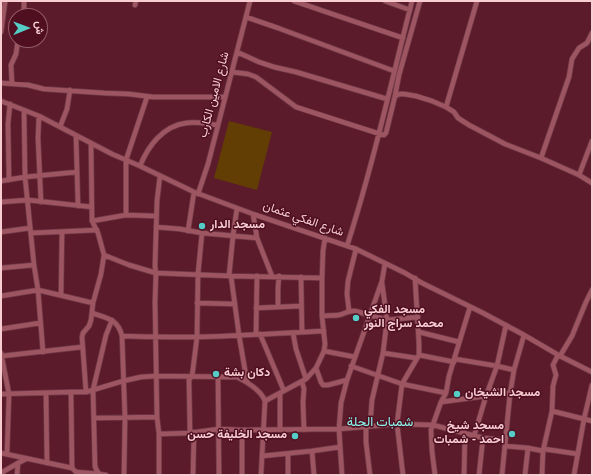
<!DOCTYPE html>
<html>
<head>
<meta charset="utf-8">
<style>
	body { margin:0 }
	#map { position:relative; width:593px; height:476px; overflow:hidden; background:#5b1b2a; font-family:Overpass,Vazirmatn,sans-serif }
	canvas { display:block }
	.frame { position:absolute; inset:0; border:2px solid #f8ced3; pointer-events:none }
	.north { position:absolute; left:8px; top:8px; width:40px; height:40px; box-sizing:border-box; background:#4f0f20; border:1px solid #935b68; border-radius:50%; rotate:89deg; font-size:11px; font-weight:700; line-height:16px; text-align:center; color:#f8ced3 }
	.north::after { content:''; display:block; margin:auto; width:14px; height:18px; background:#55cdc6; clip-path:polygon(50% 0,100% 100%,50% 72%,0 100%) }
</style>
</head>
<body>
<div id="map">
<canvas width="593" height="476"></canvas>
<div class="frame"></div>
<div class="north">ش</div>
</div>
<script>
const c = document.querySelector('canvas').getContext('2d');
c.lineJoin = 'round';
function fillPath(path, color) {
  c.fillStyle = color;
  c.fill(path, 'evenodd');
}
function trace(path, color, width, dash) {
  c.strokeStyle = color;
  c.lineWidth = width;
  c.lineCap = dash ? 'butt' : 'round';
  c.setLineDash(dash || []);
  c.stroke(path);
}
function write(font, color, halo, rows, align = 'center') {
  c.font = font + ' Overpass,Vazirmatn,sans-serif';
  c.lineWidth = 3;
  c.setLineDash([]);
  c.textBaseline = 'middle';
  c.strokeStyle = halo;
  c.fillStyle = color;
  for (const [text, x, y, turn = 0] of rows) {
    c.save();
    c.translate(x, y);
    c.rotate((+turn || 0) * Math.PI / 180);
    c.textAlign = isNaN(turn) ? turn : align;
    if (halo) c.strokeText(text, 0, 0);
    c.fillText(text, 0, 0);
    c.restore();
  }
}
fillPath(new Path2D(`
	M229,121L272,132L257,190L214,178Z`), '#623d04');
const minor = new Path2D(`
	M294,1L403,38
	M385,1L410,10
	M135,5L136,1
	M24,16V1
	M246,17L278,28L394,71
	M1,32L5,2
	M237,52L259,62L274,67L296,72L387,99
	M232,72L248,74L256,77L296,107L380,134L384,135L386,133L395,96L400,94H404L416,96L432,101L446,107L454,112L458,118L469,125L505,144L541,158L579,175L592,183
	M1,83L28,85L44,89L104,93L129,94L153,97H225
	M12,84L11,65L16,54L18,40
	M395,96L399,75L420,1
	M1,101L39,116L112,154L140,166L194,192L253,214L356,249L405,273L422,283L483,313L524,335L560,356L592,372
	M446,107L477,1
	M24,110L25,177L34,265L38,290L43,352
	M39,116L38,138L41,202
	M60,127L67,109L70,90
	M76,136L78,206
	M541,158L569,77L572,59L579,48L587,43L592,33
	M140,166C148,146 163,126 186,123C196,121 208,124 218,125
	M579,175L592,141
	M9,180L8,124L10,104
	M1,181L25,177L77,172
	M198,194L208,164L250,1
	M1,202L28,200L92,207
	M253,214L257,238L272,276
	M126,215V160L147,97
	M92,221L126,215L156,216
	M156,227L180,229L202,233L257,238
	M188,231L194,192
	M1,232L30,228
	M31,233L97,230
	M347,246C373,165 391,83 412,1
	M104,255L129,265L156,273L231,276L322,278
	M1,268L34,265
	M229,276L233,236L237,208
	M231,276L239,335L247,382
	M301,277L302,332
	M61,295L62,232
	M1,296L38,290L93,303
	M197,303L235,304
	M278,307V288L279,276
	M256,308L301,306
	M349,311L347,294L348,281L356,249
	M92,313C107,318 118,319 122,336L125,418L124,475
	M322,316C328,315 334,316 339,315C346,314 347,310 355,311L387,320L418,317
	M1,329L40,323
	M419,332L459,342
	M293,333L296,349L306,379
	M256,334L257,276
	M260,334L284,391
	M122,336C189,339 256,335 324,331
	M324,351L355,357
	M1,353L9,394L7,454
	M383,353L416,358
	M419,355L454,362
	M2,356L82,347
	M455,359L497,366L514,370
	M351,366L402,384L446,393
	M316,368L321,382L323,385H328L347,380
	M218,377L219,475
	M302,382L304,389L303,402L304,430
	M489,389L510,394
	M93,390L123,381L141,377L156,376L237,377C247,382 261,390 265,401L261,475
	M93,390L106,335L112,320
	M71,392L72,468
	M86,392L82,337L83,333L89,326L91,320L93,303L101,274L104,255L98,233L92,221L91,143
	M46,393L47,463
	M1,394L71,392H86L93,390L95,466L96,469L99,474L106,475
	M265,401L306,379L316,368L324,351L325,344L322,316V278L323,251L325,238
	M441,402L486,396
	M552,411L592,421
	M94,418L157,417
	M366,426V442L370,475
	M370,426L372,400L383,353L387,320L382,283
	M242,430V475
	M280,430V393
	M190,433L189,380L192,376L193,369L197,337L198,274L202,233
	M159,434L190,433L219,429L242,430L339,429L397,424L433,425L483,438L505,440
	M474,436L486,396L497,366L506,325
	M505,446L528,448L543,451
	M544,449L578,454
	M312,451L314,475
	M1,453L72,468L76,472L99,474
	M288,454V475
	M262,456L312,451L340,447
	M1,473L18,463
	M17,475L18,463L26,459
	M159,475V434L157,417L155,302L156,273L155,266L157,201L160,176
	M193,475L194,432
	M342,475L339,429L341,403L347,380L382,281L385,263
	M403,475L397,424L402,384L419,355V344L415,278
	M435,475L432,451L431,430L441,402L446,393L449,376L470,307
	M464,475L465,433
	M479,475L483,438
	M502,475L510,394L514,370L524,335
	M525,475L528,448
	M542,475L543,451L552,411L553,386L556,375L553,365L557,357L560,356L572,336L586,302L592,290
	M574,475L584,419L592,385`);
trace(minor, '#713a48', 6);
trace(minor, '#9c5561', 4.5);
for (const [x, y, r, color] of [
	[202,226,4,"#55cdc6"],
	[356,318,4,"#55cdc6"],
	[216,374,4,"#55cdc6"],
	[457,394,4,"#55cdc6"],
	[512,434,4,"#55cdc6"],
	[295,436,4,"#55cdc6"]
]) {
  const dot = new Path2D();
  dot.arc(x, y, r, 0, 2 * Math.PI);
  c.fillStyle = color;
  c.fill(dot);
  trace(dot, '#4f0f20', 1.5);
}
write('12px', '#f8ced3', '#4f0f20', [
	["شارع الامين الكارب",215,95,-75],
	["شارع الفكي عثمان",303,220,19]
]);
write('bold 12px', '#f8ced3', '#4f0f20', [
	["مسجد الدار",210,226],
	["مسجد الفكي",364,311],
	["محمد سراج النور",364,325],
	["دكان بشة",224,374],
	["مسجد الشيخان",465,394],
	["مسجد شيخ",504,427,"right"],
	["احمد - شمبات",504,441,"right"],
	["مسجد الخليفة حسن",287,436,"right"]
], 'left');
write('13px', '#8cf7ef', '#4f0f20', [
	["شمبات الحلة",380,423]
]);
</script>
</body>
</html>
